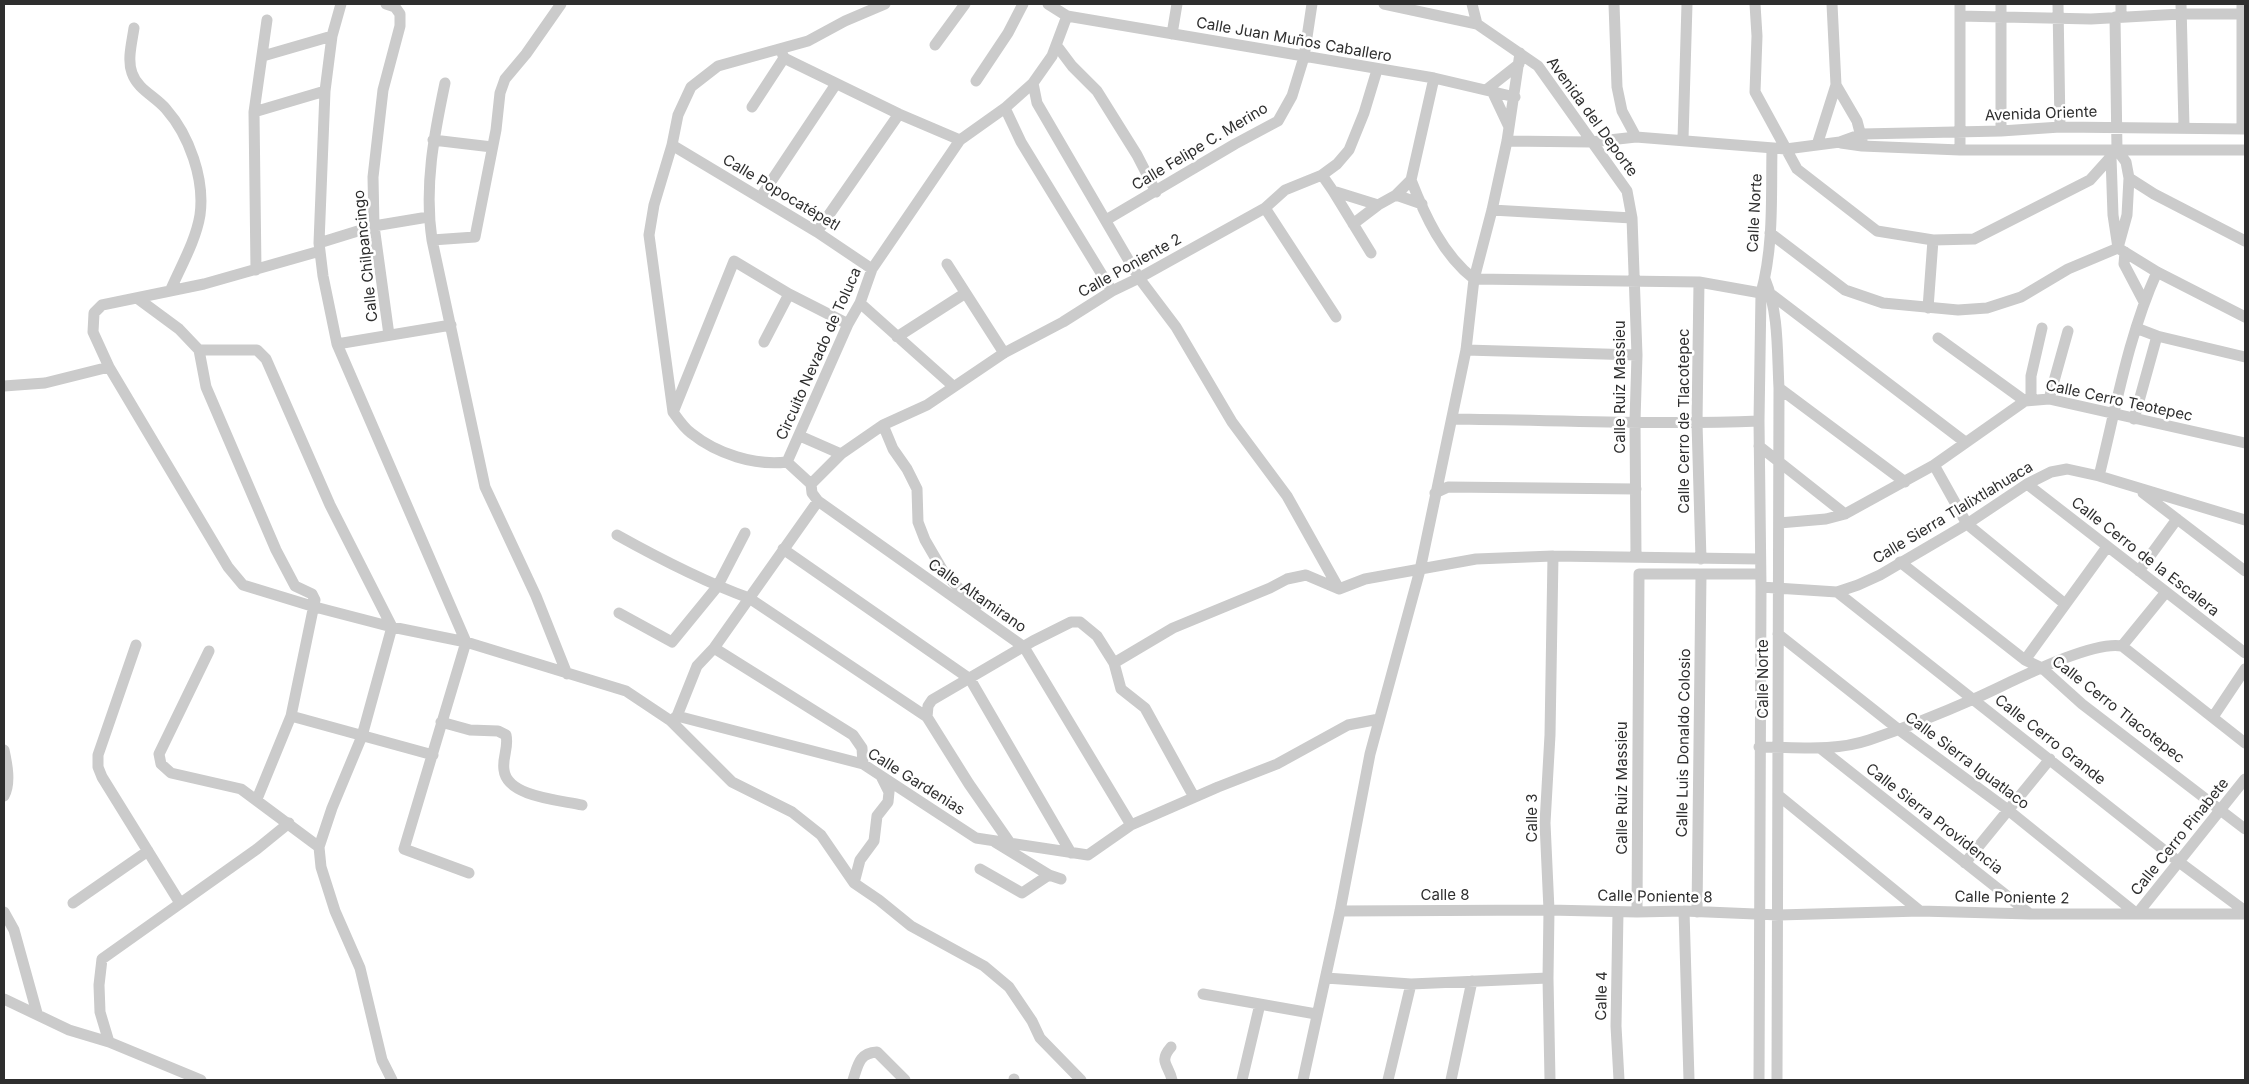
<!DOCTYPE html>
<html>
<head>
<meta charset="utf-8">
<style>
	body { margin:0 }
	#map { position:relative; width:2249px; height:1084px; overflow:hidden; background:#fff; font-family:Inter,sans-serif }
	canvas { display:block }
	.frame { position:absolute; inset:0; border:5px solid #2e2e2e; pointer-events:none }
</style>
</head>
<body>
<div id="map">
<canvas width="2249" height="1084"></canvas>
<div class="frame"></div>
</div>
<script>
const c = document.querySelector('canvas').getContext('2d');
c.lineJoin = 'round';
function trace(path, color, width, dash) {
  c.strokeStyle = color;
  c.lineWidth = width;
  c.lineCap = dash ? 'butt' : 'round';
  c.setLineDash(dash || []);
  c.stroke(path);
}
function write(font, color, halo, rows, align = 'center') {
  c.font = font + ' Inter,sans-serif';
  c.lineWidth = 5;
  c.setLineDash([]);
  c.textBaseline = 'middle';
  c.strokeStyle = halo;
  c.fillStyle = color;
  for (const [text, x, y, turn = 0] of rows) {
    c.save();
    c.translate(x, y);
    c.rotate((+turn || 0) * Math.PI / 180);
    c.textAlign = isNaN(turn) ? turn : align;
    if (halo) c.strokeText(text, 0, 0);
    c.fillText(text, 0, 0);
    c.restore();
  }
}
trace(new Path2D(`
	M341,4L332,36L325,91L319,243L323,276L337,344L466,642L404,849L469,873
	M386,4L395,7L400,14V26L383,90L373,177L374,226L389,335
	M1048,4L1067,16L1434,78L1515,97
	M1384,4L1477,24
	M1472,4L1477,24L1538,66L1627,191L1632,218L1637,355L1635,421L1636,556
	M1614,4L1617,87L1622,111L1636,137
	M1755,4L1757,36L1755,92L1797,169L1877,231L1933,240L1974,239L2090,180L2117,150
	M2058,4L2060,127
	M2121,4V16
	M2181,4L2184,127
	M2242,4V129
	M1960,16L2091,19L2181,14H2242
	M2115,17L2117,150
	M134,28C132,42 127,60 132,73C138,90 155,96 166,109C189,135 205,179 200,215C196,240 181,266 171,289
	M1172,34L1177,4
	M935,45L965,4
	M1057,46L1072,66L1097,91L1137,155L1156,192
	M781,50L784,58L899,114L960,140
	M263,56L332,36
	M976,81L1008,33L1023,4
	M445,83C434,135 424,186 432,240L485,487L536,596L567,674
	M1033,83L1037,103L1139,278L1176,327L1232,422L1287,496L1339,589
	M1836,85L1857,121L1862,140
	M1486,90L1519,64
	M1492,91L1509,127
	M752,107L784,58
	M1005,108L1021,142L1112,291
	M254,112L325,91
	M2001,131V4
	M1683,139L1687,4
	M433,140L492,147
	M1507,141L1591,142L1636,137L1786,149L1840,142L1862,134L2001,131L2060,127L2245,129
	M1841,143L1862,146L1960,150H2245
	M672,145L817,232L872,269
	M1817,145L1836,85L1832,4
	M1960,150V4
	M2117,150L2126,162L2129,178L2154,194L2245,241
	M2111,157L2113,215L2118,248
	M1322,175L1333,191L1378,205
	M1411,180C1425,216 1443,255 1474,279L1699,282L1772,295L1965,442
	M1333,191L1371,253
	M1396,195L1422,204
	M760,198L836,84
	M1265,208L1336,317
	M1492,210L1632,218
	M1106,220L1235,144L1278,121L1292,96L1304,57L1312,4
	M1353,224L1378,205L1396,195L1411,180L1434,78
	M817,232L899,114
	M1770,233L1845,290L1883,303L1958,310L1987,308L2021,297L2068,269L2118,248L2157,272L2245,317
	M432,240L475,237L496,130L500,93L505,79L526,54L561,4
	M319,243L374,226L428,217
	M2119,244L2127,215L2129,178
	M320,251L204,284L102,305L94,313L93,332L109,367L228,567L243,585L315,607L392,627L466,642L626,691L671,721L732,782L792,812L821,835L854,883L879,900L911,926L984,966L1009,987L1032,1021L1040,1038L1081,1080
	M2125,252L2124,264L2144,302
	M947,264L1004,353
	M256,270L254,112L267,20
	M1765,279C1779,313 1777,352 1779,388L1777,1080
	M1699,282L1697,423L1701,559
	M137,298L179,329L199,350L206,387L276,550L295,586L312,594L315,600L291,716L257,799
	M860,303L953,386
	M1928,308L1933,240
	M2136,328L2157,336L2245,357
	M897,337L964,294
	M1938,338L2025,401
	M764,342L789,294
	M337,344L451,325
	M199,350H257L266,359L330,505L392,627L362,736L332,808L319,847L321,867L335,911L360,968L382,1060L392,1080
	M1466,350L1637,355
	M4,386L45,383L109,367
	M1779,388L1905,482
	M2049,399L2068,331
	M2031,400V376L2042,328
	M674,410L734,261L789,294L848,324
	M1452,419C1554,420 1657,425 1759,421
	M2134,419L2157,336
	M883,425L893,449L907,469L917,489L918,522L925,540L943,571L976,607
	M800,436L841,454
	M1759,446L1845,514
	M787,462C755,466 717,454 691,433C684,428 678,419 673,412L649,235L654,205L672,145L678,115L691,87L718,66L808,41L845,21L885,4
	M787,462L848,324L860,303L872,269L960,140L1005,108L1033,83L1052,56L1067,16
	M787,462L811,484
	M1934,465L1967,524L2065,604
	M2099,476C2116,408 2128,336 2157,272
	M2027,484L2245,653
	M1435,493L1448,487L1636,489
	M2143,493L2245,571
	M1779,523L1826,519L1845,514L1934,465L2025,401L2049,399L2245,443
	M617,535C660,559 702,581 749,598L927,717L969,784L1010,843
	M783,549L970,679L1071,853
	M1900,562L2025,660L2042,668L2082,704L2245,829
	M2139,571L2177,519
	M1761,587L1837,592L1858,585L1880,575L1967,524L2027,484L2051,472L2067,469L2099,476L2245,520
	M1837,592L2179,862L2245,911
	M619,613L672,642L717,587L745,533
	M1778,634L1898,729L2008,810L2137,914L2245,779
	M136,645L98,755V767L102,777L180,903
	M2122,646L2166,592
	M714,648L853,735L862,748L863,764
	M209,651L159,754L161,764L171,773L241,789L319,847
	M2025,660L2107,547
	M1114,663L1173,628L1270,588L1287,579L1306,575L1339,589L1365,579L1476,559L1553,556L1760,559
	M291,716L433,755
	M677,716L697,666L714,648L818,501
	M927,717L928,706L932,700L1033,641L1071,622H1080L1097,636L1114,663L1121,689L1145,708L1194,797
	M2213,717L2245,669
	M671,721L677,716L863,764L976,838L1088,855L1131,825L1218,787L1277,764L1348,725L1379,719
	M441,722L470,730L498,731L506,735C509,748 502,757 504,770C507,797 560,800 582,805
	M1759,747C1797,747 1833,752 1869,740C1905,728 1942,713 1976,698C2008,684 2090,640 2122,646L2245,743
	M1820,748L2030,914
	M4,750C7,764 11,783 4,796
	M1778,795L1920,911
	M1131,825L1024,647L818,501L812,493L811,484L841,454L883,425L927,405L1004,353L1063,322L1112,291L1139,278L1265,208L1285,190L1322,175L1337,164L1349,150L1364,113L1377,70
	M995,842L1049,875L1061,879
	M1965,863L2050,759
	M980,869L1022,893L1049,875
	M854,883L860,860L874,841L877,816L888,802L889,792L881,776
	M73,903L148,851
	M1340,911L1549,910L1637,912L1684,911L1779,915L1920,911L2030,914H2245
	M1684,911L1689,1080
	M4,912L14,930L37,1013
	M1618,912L1616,1026L1619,1080
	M1637,912L1639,574H1760
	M1697,912L1701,575
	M1326,978L1411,984L1548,978
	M1203,994L1316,1014
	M4,999L69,1030L109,1042L201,1080
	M109,1042L100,1012L99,985L102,959L257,849L289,823
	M1171,1047C1158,1062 1169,1065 1172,1080
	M1014,1079V1080
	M853,1080C858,1065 859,1053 877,1052L905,1080
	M1242,1080L1260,1004
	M1303,1080L1340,911L1370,754L1420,570L1466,350L1474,279L1492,210L1507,141L1520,53
	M1388,1080L1411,984
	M1451,1080L1472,981
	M1550,1080L1548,978L1549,910L1545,823L1550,735L1553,556
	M1759,1080L1761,587L1759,421L1761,293C1774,246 1771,196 1772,148`), '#cbcbcb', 11);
write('15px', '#2e2e2e', '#fff', [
	["Calle Juan Muños Caballero",1294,40,10],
	["Avenida Oriente",2041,114,-2],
	["Avenida del Deporte",1592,117,54],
	["Calle Felipe C. Merino",1200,147,-31],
	["Calle Popocatépetl",781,193,31],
	["Calle Norte",1755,213,-87],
	["Calle Chilpancingo",366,256,-96],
	["Calle Poniente 2",1130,266,-29],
	["Circuito Nevado de Toluca",819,354,-66],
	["Calle Ruiz Massieu",1620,387,-90],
	["Calle Cerro Teotepec",2119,401,12],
	["Calle Cerro de Tlacotepec",1684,421,-90],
	["Calle Sierra Tlalixtlahuaca",1953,513,-31],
	["Calle Cerro de la Escalera",2145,557,38],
	["Calle Altamirano",977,596,35],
	["Calle Norte",1763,679,-90],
	["Calle Cerro Tlacotepec",2118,710,38],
	["Calle Cerro Grande",2050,740,38],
	["Calle Luis Donaldo Colosio",1684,743,-89],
	["Calle Sierra Iguatlaco",1967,761,37],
	["Calle Gardenias",916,782,32],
	["Calle Ruiz Massieu",1622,788,-90],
	["Calle 3",1532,818,-90],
	["Calle Sierra Providencia",1934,819,38],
	["Calle Cerro Pinabete",2180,837,-51],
	["Calle 8",1445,895],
	["Calle Poniente 8",1655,897,1],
	["Calle Poniente 2",2012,898,1],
	["Calle 4",1602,996,-89]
]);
</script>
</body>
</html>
